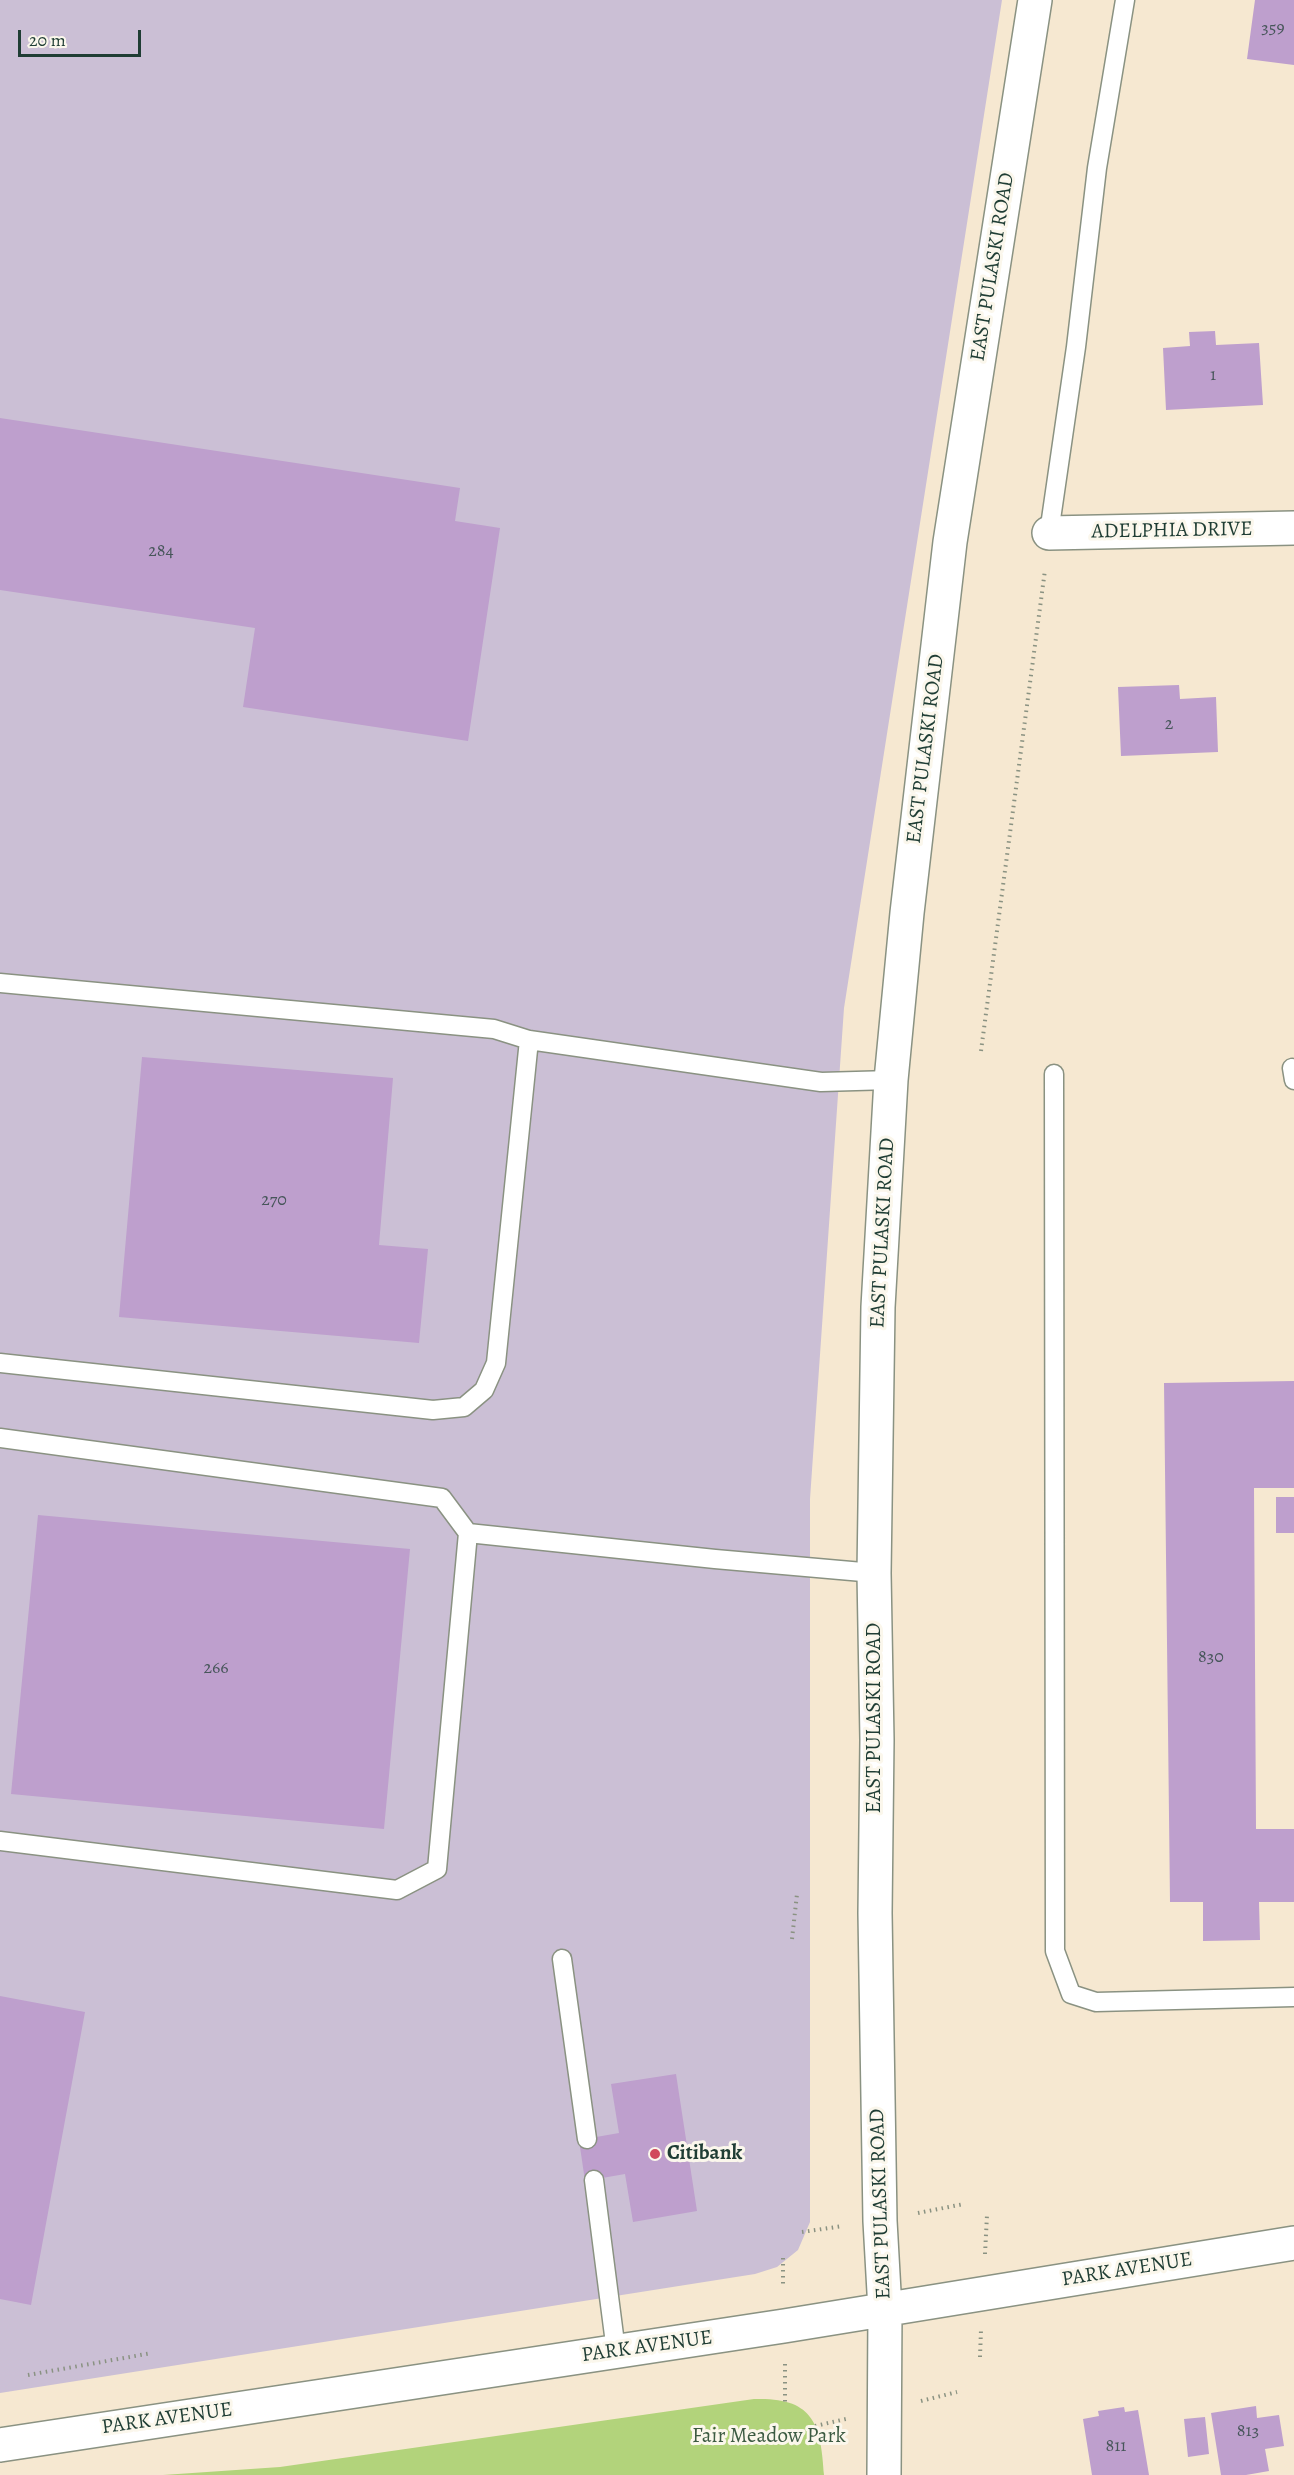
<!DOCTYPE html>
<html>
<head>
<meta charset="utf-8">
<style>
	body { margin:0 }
	#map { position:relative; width:1294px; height:2475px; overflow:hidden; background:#f6e8d1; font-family:Alegreya,serif }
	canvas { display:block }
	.scale { position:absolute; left:18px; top:30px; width:123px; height:27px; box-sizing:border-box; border:3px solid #1f3d34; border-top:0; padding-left:8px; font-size:18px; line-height:21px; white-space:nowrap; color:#1f3d34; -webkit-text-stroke:4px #fbf7ec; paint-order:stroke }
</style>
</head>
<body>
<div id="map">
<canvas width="1294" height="2475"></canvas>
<div class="scale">20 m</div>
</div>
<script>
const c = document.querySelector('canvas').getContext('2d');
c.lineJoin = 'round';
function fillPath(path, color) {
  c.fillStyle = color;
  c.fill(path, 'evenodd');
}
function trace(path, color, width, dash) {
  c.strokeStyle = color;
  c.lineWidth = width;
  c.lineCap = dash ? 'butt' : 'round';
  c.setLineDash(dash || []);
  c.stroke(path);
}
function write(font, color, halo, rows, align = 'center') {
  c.font = font + ' Alegreya,serif';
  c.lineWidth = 6;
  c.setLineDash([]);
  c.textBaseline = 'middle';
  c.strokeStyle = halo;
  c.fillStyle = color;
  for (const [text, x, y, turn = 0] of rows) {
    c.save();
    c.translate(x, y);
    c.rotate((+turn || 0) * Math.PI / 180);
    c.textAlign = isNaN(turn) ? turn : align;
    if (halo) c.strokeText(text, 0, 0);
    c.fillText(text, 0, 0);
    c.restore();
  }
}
fillPath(new Path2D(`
	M0,0H1002L844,1008L810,1499V2222L798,2250L777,2267L755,2274L0,2393Z`), '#cbbfd5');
fillPath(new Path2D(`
	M754,2399C813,2397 821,2423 824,2475H163L280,2467Z`), '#b2d37b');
fillPath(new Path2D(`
	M1255,0H1294V65L1247,59Z
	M1215,331L1216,345L1259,343L1263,405L1166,410L1163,348L1190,346L1189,332Z
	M0,418L460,488L455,521L500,528L468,741L243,707L255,628L0,590Z
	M1179,685L1180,699L1216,697L1218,752L1121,756L1118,687Z
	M142,1057L393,1078L379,1245L428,1249L419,1343L119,1317Z
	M1294,1381V1488H1254L1256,1829H1294V1902H1259L1260,1940L1203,1941V1902H1170L1164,1383Z
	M1276,1497H1294V1533H1276Z
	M38,1515L410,1549L384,1829L11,1794Z
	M0,1996L85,2012L31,2305L0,2299Z
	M676,2074L697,2211L633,2222L625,2174L585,2181L579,2140L619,2133L611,2084Z
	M1256,2406L1257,2418L1279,2415L1284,2446L1265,2449L1269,2471L1246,2475H1221L1211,2413Z
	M1124,2407L1125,2412L1138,2410L1149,2475H1092L1083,2419L1099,2416L1098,2411Z
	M1205,2417L1209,2454L1188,2457L1184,2419Z`), '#be9fcd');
const service = new Path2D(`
	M1049,533L1076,347L1097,168L1125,0
	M0,983L494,1029L529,1040L821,1082L891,1080
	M1292,1068L1294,1080
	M1054,1074L1055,1951L1071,1994L1096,2002L1294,1997
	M0,1363L433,1410L464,1407L484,1390L496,1363L529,1040
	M0,1438L442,1498L468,1533L437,1869L397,1890L0,1841
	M468,1533L715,1559L874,1573
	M562,1959L587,2139
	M594,2180L616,2351`);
const minor = new Path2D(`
	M1049,533L1294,528`);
const secondary = new Path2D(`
	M0,2445L784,2326L1294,2243
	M884,2475L885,2310L880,2221L875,1913L877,1740L874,1573L878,1307L891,1080L907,913L950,542L1035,0`);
trace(service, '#8a9282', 21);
trace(minor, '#8a9282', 36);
trace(secondary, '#8a9282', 36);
trace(new Path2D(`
	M981,1051L1045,570
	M792,1939L797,1894
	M918,2213L964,2204
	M802,2232L843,2226
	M985,2254L987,2215
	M783,2258V2287
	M980,2357L981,2330
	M785,2364V2404
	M28,2375L152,2353
	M921,2401L957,2392
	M815,2426L846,2419`), '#8a9282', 4, [1.5, 4.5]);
trace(service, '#fff', 18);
trace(minor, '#fff', 33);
trace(secondary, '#fff', 33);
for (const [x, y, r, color] of [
	[655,2154,6,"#d1495b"]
]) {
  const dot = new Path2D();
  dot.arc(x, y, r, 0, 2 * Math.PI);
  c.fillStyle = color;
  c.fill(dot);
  trace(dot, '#fbf7ec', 2);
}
write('18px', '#47565a', null, [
	["359",1273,29],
	["1",1213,376],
	["284",161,552],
	["2",1169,725],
	["270",274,1201],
	["830",1211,1658],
	["266",216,1669],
	["813",1248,2432],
	["811",1116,2447]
]);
write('21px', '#1f3d34', '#fbf7ec', [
	["EAST PULASKI ROAD",993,267,-81],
	["ADELPHIA DRIVE",1172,531,-1],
	["EAST PULASKI ROAD",926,749,-83],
	["EAST PULASKI ROAD",883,1233,-87],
	["EAST PULASKI ROAD",875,1718,-90],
	["EAST PULASKI ROAD",881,2204,-92],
	["PARK AVENUE",1127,2270,-9],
	["PARK AVENUE",647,2347,-8],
	["PARK AVENUE",167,2419,-8]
]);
write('bold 21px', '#1f3d34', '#fbf7ec', [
	["Citibank",667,2154]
], 'left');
write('21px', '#3c5b42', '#fbf7ec', [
	["Fair Meadow Park",769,2437]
]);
</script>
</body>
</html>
